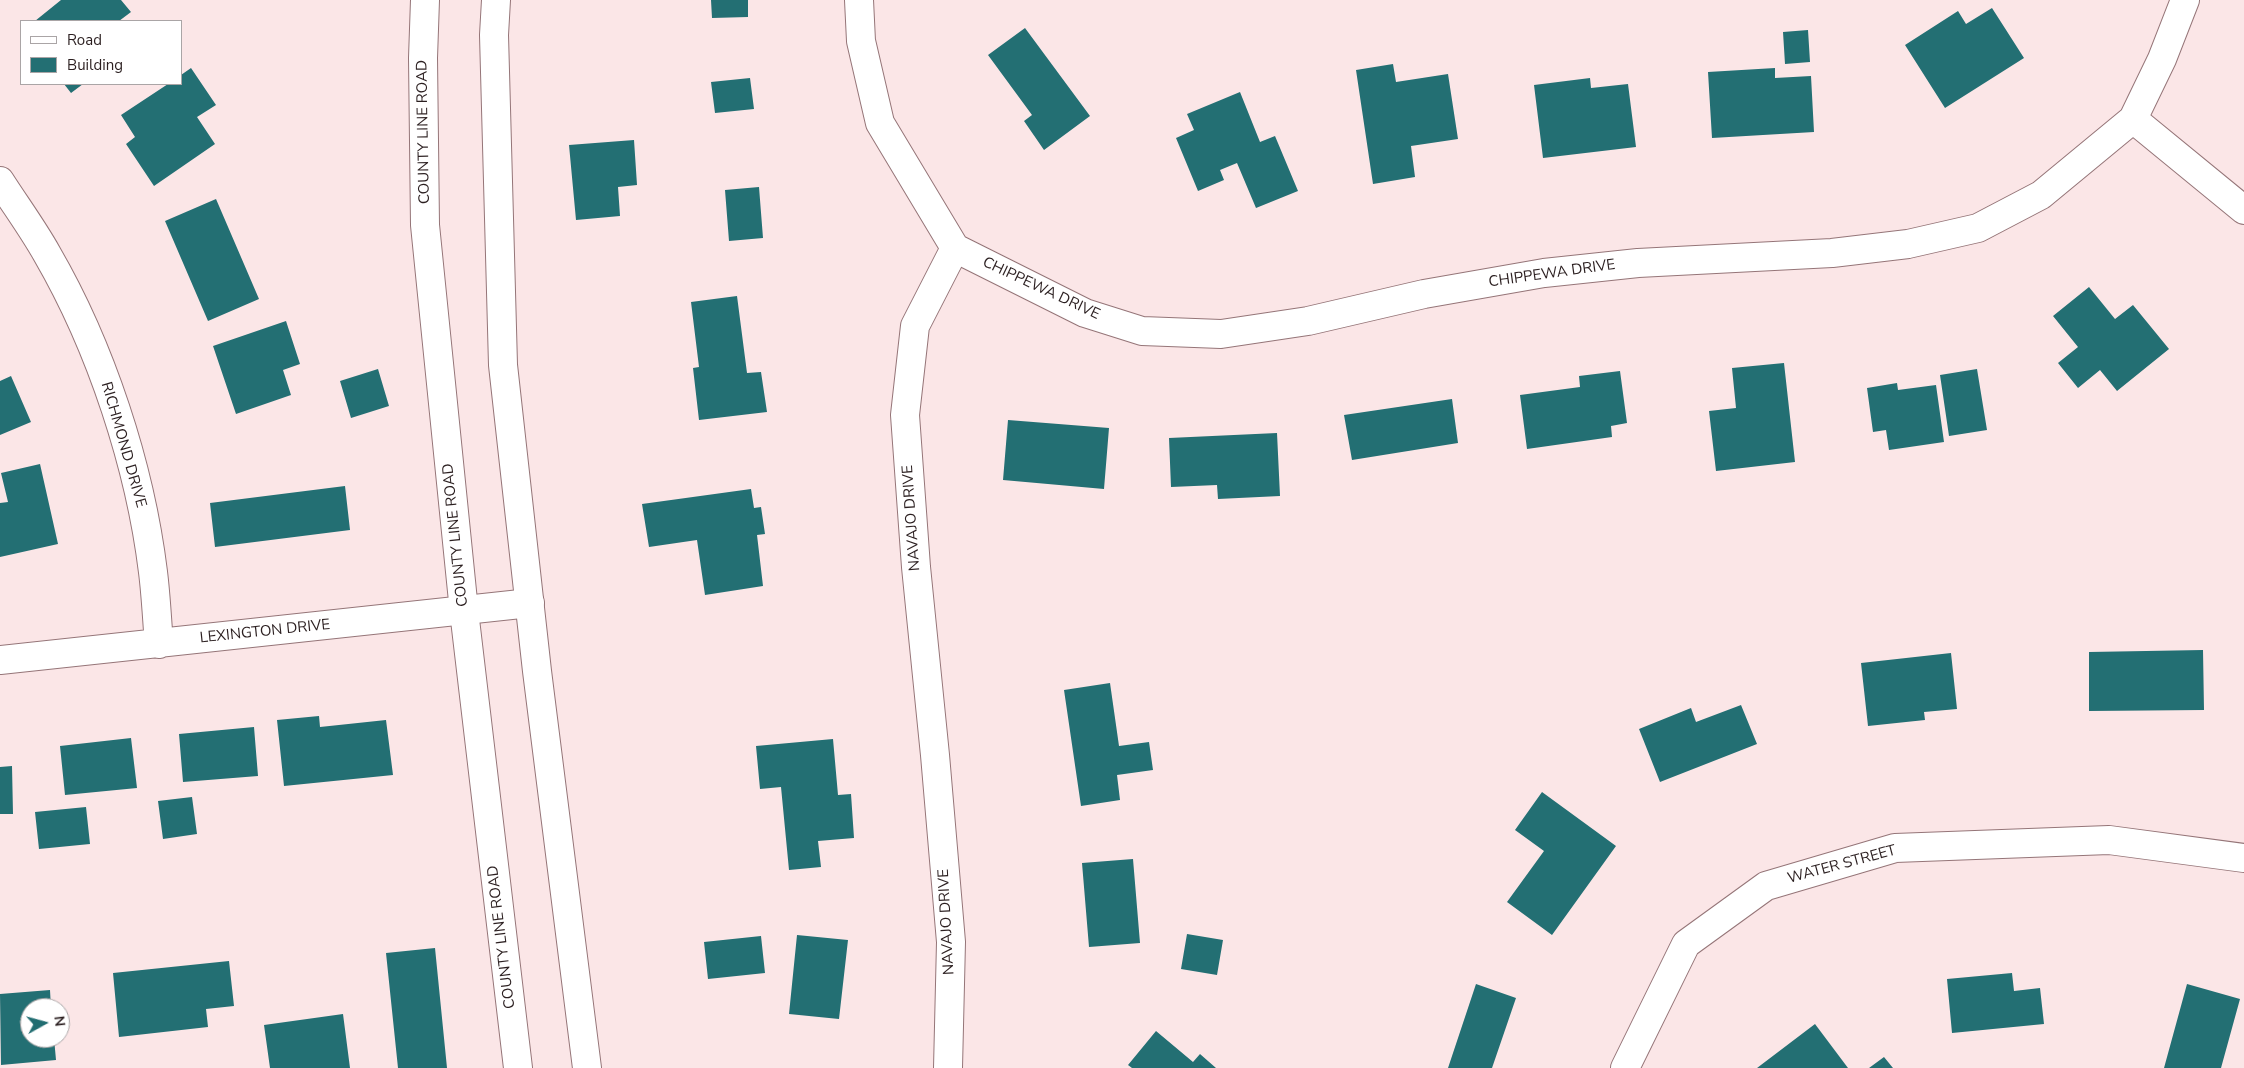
<!DOCTYPE html>
<html>
<head>
<meta charset="utf-8">
<style>
	body { margin:0 }
	#map { position:relative; width:2244px; height:1068px; overflow:hidden; background:#fbe6e7; font-family:"Nunito Sans",sans-serif }
	canvas { display:block }
	.legend { position:absolute; left:20px; top:20px; width:162px; height:65px; box-sizing:border-box; background:#fff; border:1px solid #aaa5a6; margin:0; padding:6px 9px; list-style:none; font-size:15px; color:#2b1f20 }
	.legend li { display:flex; align-items:center; gap:10px; height:25px }
	.legend b { width:25px; border:1px solid #aaa5a6 }
	.north { position:absolute; left:20px; top:998px; width:50px; height:50px; box-sizing:border-box; background:#fff; border:1px solid #aaa5a6; border-radius:50%; rotate:83deg; font-size:14px; font-weight:700; line-height:20px; text-align:center; color:#2b1f20 }
	.north::after { content:''; display:block; margin:auto; width:18px; height:22px; background:#216d71; clip-path:polygon(50% 0,100% 100%,50% 72%,0 100%) }
</style>
</head>
<body>
<div id="map">
<canvas width="2244" height="1068"></canvas>
<ul class="legend">
<li><b style="height:6px;background:#fff"></b>Road</li>
<li><b style="height:14px;background:#236f73"></b>Building</li>
</ul>
<div class="north">N</div>
</div>
<script>
const c = document.querySelector('canvas').getContext('2d');
c.lineJoin = 'round';
function fillPath(path, color) {
  c.fillStyle = color;
  c.fill(path, 'evenodd');
}
function trace(path, color, width, dash) {
  c.strokeStyle = color;
  c.lineWidth = width;
  c.lineCap = dash ? 'butt' : 'round';
  c.setLineDash(dash || []);
  c.stroke(path);
}
function write(font, color, halo, rows, align = 'center') {
  c.font = font + ' "Nunito Sans",sans-serif';
  c.lineWidth = 5;
  c.setLineDash([]);
  c.textBaseline = 'middle';
  c.strokeStyle = halo;
  c.fillStyle = color;
  for (const [text, x, y, turn = 0] of rows) {
    c.save();
    c.translate(x, y);
    c.rotate((+turn || 0) * Math.PI / 180);
    c.textAlign = isNaN(turn) ? turn : align;
    if (halo) c.strokeText(text, 0, 0);
    c.fillText(text, 0, 0);
    c.restore();
  }
}
fillPath(new Path2D(`
	M61,0H121L131,12L119,21H35Z
	M711,0H748V17L712,18Z
	M1992,8L2024,58L1945,108L1905,45L1958,11L1966,24Z
	M1025,28L1090,116L1044,150L1024,121L1032,115L988,55Z
	M1808,30L1810,62L1785,64L1783,32Z
	M1393,64L1396,82L1448,74L1458,139L1411,146L1415,177L1373,184L1356,70Z
	M191,68L216,105L197,117L215,144L154,186L126,144L135,137L121,115L168,84H181V75Z
	M1775,68V78L1811,76L1814,132L1712,138L1708,72Z
	M750,78L754,109L715,113L711,82Z
	M1590,78L1591,88L1628,84L1636,147L1543,158L1534,85Z
	M64,84H83L71,93Z
	M1240,92L1260,142L1275,136L1298,191L1256,208L1237,163L1220,170L1224,180L1198,191L1176,138L1194,130L1187,114Z
	M634,140L637,185L618,187L620,216L576,220L569,145Z
	M759,187L763,238L729,241L725,190Z
	M216,199L259,299L208,321L165,221Z
	M2089,287L2115,319L2133,305L2169,349L2117,391L2100,370L2078,388L2058,363L2078,347L2053,316Z
	M737,296L747,373L761,372L767,412L699,420L693,368L699,367L691,302Z
	M286,321L300,364L283,370L291,395L236,414L213,346Z
	M1784,363L1795,462L1716,471L1709,411L1736,408L1732,368Z
	M378,369L389,406L351,418L340,381Z
	M1977,369L1987,430L1949,436L1940,375Z
	M1620,371L1627,423L1611,426L1612,437L1527,449L1520,395L1580,387L1579,376Z
	M11,376L31,422L0,435V381Z
	M1897,383L1898,390L1936,385L1944,442L1889,450L1886,430L1873,432L1867,388Z
	M1452,399L1458,443L1352,460L1344,415Z
	M1008,420L1109,428L1104,489L1003,480Z
	M1277,433L1280,496L1218,499L1217,485L1171,487L1169,438Z
	M40,464L58,544L0,557V503L8,502L1,473Z
	M345,486L350,530L215,547L210,503Z
	M751,489L754,508L761,507L765,534L757,535L763,586L705,595L697,540L649,547L642,504Z
	M2203,650L2204,710L2089,711V652Z
	M1951,653L1957,709L1924,712L1925,720L1868,726L1861,663Z
	M1110,683L1119,746L1149,742L1153,770L1117,775L1120,800L1081,806L1064,690Z
	M1741,705L1757,744L1660,782L1639,729L1691,708L1696,722Z
	M319,716L320,727L386,720L393,775L284,786L277,720Z
	M254,727L258,776L183,782L179,734Z
	M131,738L137,788L65,795L60,746Z
	M833,739L838,795L851,794L854,838L818,841L821,867L789,870L781,787L760,789L756,746Z
	M12,766L13,814H0V767Z
	M1542,792L1616,846L1552,935L1507,902L1544,851L1515,830Z
	M192,797L197,834L163,839L158,801Z
	M86,807L90,844L39,849L35,812Z
	M1133,859L1140,943L1089,947L1082,863Z
	M1187,934L1223,940L1217,975L1181,969Z
	M797,935L848,940L839,1019L789,1014Z
	M761,936L765,973L708,979L704,942Z
	M435,948L447,1068H398L386,953Z
	M229,961L234,1006L206,1009L208,1027L119,1037L113,973Z
	M2012,973L2014,991L2040,988L2044,1024L1952,1033L1947,979Z
	M1476,984L1516,998L1492,1068H1448Z
	M2187,984L2240,999L2221,1068H2164Z
	M50,990L51,1008H30V1038H54L56,1060L1,1065L0,994Z
	M343,1014L350,1068H270L264,1025Z
	M1815,1024L1848,1068H1757Z
	M1156,1031L1193,1062L1200,1054L1216,1068H1132L1128,1065Z
	M1884,1057L1893,1068H1869Z`), '#236f73');
const street = new Path2D(`
	M859,0L861,41L880,123L955,248
	M2133,119L2244,210
	M0,181C16,206 33,229 47,254C101,347 140,466 153,572C156,596 157,620 159,644
	M955,248L1085,313L1142,331L1221,334L1308,321L1424,294L1544,273L1638,263L1832,253L1908,244L1978,228L2041,195L2133,119L2162,59L2185,0
	M0,660L530,603
	M948,1068L951,942L935,755L916,567L905,415L915,326L955,248
	M1625,1068L1686,944L1766,886L1895,848L2109,840L2244,858`);
const secondary = new Path2D(`
	M425,0L423,58L425,225L464,611L518,1068
	M496,0L494,35L503,365L537,671L587,1068`);
trace(street, '#957578', 30);
trace(secondary, '#957578', 30);
trace(street, '#fff', 28);
trace(secondary, '#fff', 28);
write('15px', '#2b1f20', '#fff', [
	["COUNTY LINE ROAD",424,132,-91],
	["CHIPPEWA DRIVE",1552,274,-8],
	["CHIPPEWA DRIVE",1041,289,25],
	["RICHMOND DRIVE",123,445,74],
	["NAVAJO DRIVE",912,518,-94],
	["COUNTY LINE ROAD",456,535,-96],
	["LEXINGTON DRIVE",265,632,-6],
	["WATER STREET",1842,865,-15],
	["NAVAJO DRIVE",947,922,-93],
	["COUNTY LINE ROAD",502,937,-97]
]);
</script>
</body>
</html>
